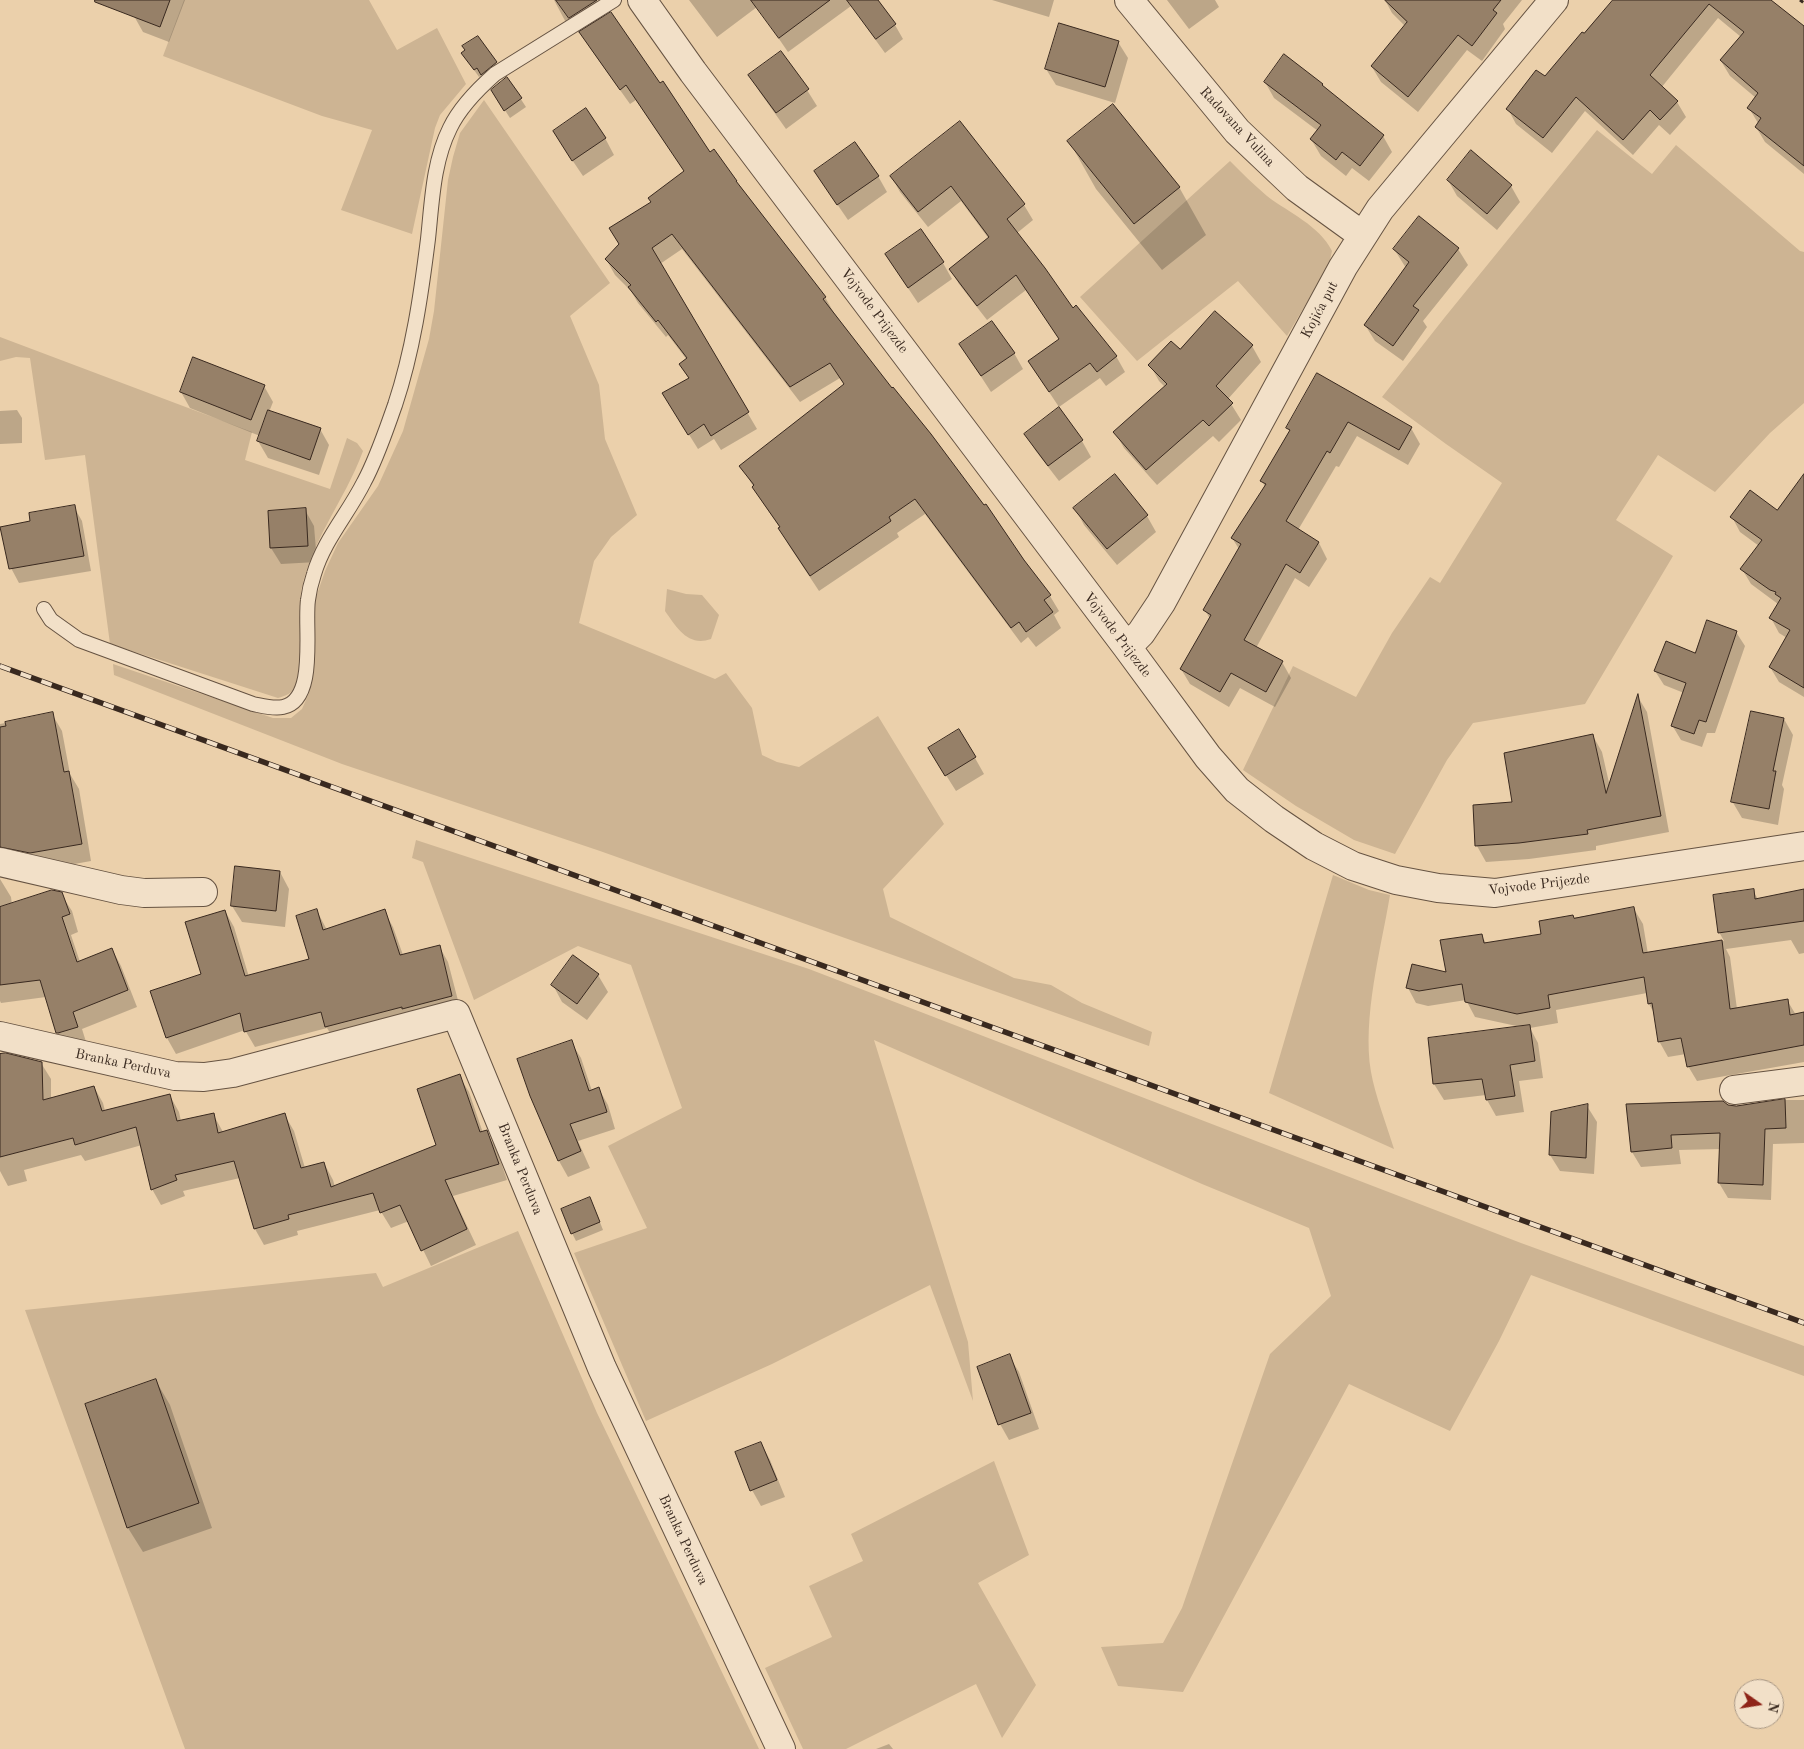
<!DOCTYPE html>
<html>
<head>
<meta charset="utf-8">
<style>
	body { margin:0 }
	#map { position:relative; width:1804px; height:1749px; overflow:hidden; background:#ebd0ab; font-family:"Old Standard TT",serif }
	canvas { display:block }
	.north { position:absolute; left:1734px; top:1679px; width:50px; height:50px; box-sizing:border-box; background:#f2e0c8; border:1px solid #a89784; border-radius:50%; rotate:103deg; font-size:14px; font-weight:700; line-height:20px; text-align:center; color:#39291f }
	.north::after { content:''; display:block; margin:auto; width:18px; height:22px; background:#8f2418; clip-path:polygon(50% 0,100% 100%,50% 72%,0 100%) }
</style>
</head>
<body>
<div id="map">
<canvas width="1804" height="1749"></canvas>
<div class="north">N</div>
</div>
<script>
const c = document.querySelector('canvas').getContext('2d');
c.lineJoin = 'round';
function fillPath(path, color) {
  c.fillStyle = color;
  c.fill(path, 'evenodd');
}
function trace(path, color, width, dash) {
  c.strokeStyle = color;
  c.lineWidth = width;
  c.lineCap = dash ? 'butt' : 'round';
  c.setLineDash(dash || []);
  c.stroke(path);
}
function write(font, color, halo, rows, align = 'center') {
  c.font = font + ' "Old Standard TT",serif';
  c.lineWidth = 5;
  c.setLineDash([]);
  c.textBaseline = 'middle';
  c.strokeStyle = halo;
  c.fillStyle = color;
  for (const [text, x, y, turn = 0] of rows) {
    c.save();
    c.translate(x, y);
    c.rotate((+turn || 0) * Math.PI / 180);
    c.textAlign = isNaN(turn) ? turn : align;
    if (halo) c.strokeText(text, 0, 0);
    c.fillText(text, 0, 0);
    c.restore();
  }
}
fillPath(new Path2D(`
	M184,0H369L397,50L437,28L466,84L440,115L435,128L412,234L341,210L372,130L322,116L163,56Z
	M484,100L610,283L570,316L599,385L605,439L637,515L611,537L594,561L579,623L715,679L726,673L752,708L762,755L777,762L799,767L878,716L944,824L883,889L890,917L1014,978L1051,985L1082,1003L1152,1032L1149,1046L600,851L342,764L114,675L113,664L273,718H291L302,709L309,693L313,669L314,603L325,571L338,543L378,486L403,431L429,339L434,311L448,180L453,157L460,133Z
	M1597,130L1652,174L1676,145L1800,251L1804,252V403L1770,433L1715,492L1658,455L1616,520L1673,556L1585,704L1473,723L1447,760L1395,854L1354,840L1296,806L1243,770L1293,666L1356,697L1392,633L1430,577L1440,583L1502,483L1446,444L1382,397L1445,317Z
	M1230,161C1242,173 1254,185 1267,196C1289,213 1319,225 1332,251L1329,265L1287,336L1238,281L1137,361L1080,297Z
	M0,337L252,432L245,460L330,489L347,438L357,443L363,451C345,501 307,545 300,599C298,621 306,668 296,686C293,693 285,696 278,698L110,644L85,455L45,460L30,358L16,357L0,361Z
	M667,589L686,594L702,595L719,615L711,639C688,647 677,628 665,611Z
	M416,840L809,969L1521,1243L1804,1346V1376L1531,1275L1499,1341L1450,1431L1349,1384L1183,1692L1118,1686L1101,1647L1163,1643L1182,1608L1270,1354L1331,1296L1309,1228L1202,1184L874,1040L968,1342L973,1401L930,1285L772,1364L646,1421L574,1253L647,1228L608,1146L682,1108L631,965L578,946L474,1000L423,862L412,858Z
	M1333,875L1369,890L1390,895C1381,949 1362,1018 1371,1072C1375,1095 1387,1126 1394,1149L1269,1093Z
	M518,1231L597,1413L759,1749H185L25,1310L376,1273L383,1287Z
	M994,1461L1029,1555L978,1583L1036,1685L1002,1738L976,1684L846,1749H803L765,1668L832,1637L809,1586L863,1561L851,1534Z`), '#cdb493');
fillPath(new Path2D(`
	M140,0H185L169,42L143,32L134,16Z
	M554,0H597L606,17L710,153L736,181L825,297L834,313L1050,596L1059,611L1054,615L1061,628L1036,647L1028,637L1021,643L925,514L897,533L899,537L819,591L788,544L780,528L763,503L741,466L845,385L840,378L800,402L682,249L660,264L757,429L721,450L714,439L698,449L673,409L689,379L680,365L687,360L668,335L666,337L638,303L631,291L615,275L606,259L620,244L653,203L685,172L636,100L630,104L590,48L581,32L579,33L576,29L571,32Z
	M689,0H877L895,25L903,39L885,53L851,6L788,52L757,7L717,37Z
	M992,0H1054L1049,17Z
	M1167,0H1215L1219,7L1189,29Z
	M1385,0H1522L1503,24L1505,29L1482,61L1467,50L1418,112L1381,82L1372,67L1405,26L1392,13Z
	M1614,0H1768L1804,28V174L1765,142L1756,127L1758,123L1749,108L1756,98L1730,76L1721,61L1741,37L1718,18L1661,88L1677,102L1686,117L1670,135L1659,125L1633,155L1585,111L1552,153L1516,124L1508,109L1545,78Z
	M478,37L500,71L486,82L482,75L479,77L462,53Z
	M1118,42L1128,58L1115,103L1056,85L1046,69Z
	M750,75L807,90L817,106L786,129L759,91Z
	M507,78L526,107L510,118L497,98Z
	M1265,82L1322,85L1324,89L1383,136L1392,152L1369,181L1352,168L1346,176L1321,156L1311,139L1318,131L1274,98Z
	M959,123L1024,205L1033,220L1017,233L1073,309L1116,356L1125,372L1106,386L1100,378L1059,407L1029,362L1060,340L1026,290L987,320L959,284L950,269L989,239L961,201L928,227L900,192L891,176Z
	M605,138L614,155L583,176L564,148Z
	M1069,141L1179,187L1206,235L1162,270L1096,189Z
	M815,172L878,176L887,192L848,220Z
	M1448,180L1511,186L1520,202L1497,230L1457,196Z
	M1419,218L1458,249L1468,265L1423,321L1427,327L1403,361L1375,341L1365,325L1406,268L1394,249Z
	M886,255L943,263L952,279L918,303Z
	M960,344L1014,353L1023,369L991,392Z
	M1252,346L1261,362L1228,399L1241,420L1219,442L1213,436L1157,485L1124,448L1115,432L1165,387L1159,381L1150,365L1180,351Z
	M1318,375L1411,428L1420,444L1408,465L1357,436L1339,467L1336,466L1298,530L1319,543L1327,559L1309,587L1295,578L1256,648L1282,662L1291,678L1275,707L1240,688L1229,707L1190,684L1181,669L1210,619L1205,610L1239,549L1232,538L1265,487L1262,481L1290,432L1288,428Z
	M264,386L273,402L269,412L320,429L329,445L319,475L268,458L258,441L260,436L190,408L181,392Z
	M17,410L22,418V443L0,444V411Z
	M1026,434L1082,441L1091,457L1059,481L1035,450Z
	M1114,476L1147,516L1156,532L1117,565L1084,525L1075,508Z
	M1804,491V697L1779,682L1770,667L1787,638L1779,633L1771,618L1778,604L1751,584L1742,569L1759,546L1740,532L1732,517L1778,512Z
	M74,507L82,521L91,571L19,583L11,568L32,522Z
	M305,510L314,526L317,562L281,564L271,548L269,512Z
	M1736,632L1745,646L1715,733H1707L1702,747L1681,740L1672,725L1684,693L1664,685L1655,671L1696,654Z
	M1638,697L1647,712L1669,832L1596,846V850L1529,859L1486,862L1477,846L1513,803L1593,736L1602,752L1610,787Z
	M52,714L62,731L70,774L79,789L91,861L41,870L0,868V724Z
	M1784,719L1793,735L1782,785L1784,789L1778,825L1742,818L1732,801Z
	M975,758L984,774L956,791L939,764Z
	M280,872L289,889L285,927L242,922L232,906Z
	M0,879L11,897L12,905L61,894L72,911L78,932L71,935L80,962L112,949L121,966L137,1007L82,1029L87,1045L67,1050L57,1032L46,997L1,1003L0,1001Z
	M1753,891L1758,899L1804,891V953L1799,954L1791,940L1726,949L1730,957L1737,1009L1787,1000L1796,1015L1804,1013V1062L1697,1081L1688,1066L1686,1054L1668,1057L1659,1041L1654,1013L1649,1004L1647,993L1556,1010L1558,1023L1530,1028L1538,1043L1543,1078L1519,1081L1524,1112L1496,1116L1487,1100L1486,1095L1444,1100L1434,1084L1429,1039L1521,1027L1475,1017L1466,1000L1428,1006L1416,1003L1408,988L1447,974L1481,935L1486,943L1543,935L1574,920L1634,909L1643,924L1648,954L1724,941L1719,932Z
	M225,911L234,927L249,977L310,960L317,911L327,930L384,911L393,927L403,955L439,946L448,962L461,1012L336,1043L327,1028L255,1047L245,1030L176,1054L167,1038L203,975Z
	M574,957L598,975L608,992L587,1020L562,1002L553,985Z
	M571,1042L581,1058L592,1091L599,1089L608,1105L615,1129L578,1141L590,1168L568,1177L559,1161Z
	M41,1063L51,1079V1099L94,1087L103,1103L105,1111L170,1096L179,1112L181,1121L213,1114L223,1132L284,1114L294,1131L305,1168L324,1163L333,1180L335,1187L438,1146L459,1076L469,1092L483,1133L486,1132L496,1148L507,1180L453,1196L476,1245L431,1266L409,1221L391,1228L380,1210L297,1231L298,1235L264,1245L255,1229L240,1178L183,1191L185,1196L161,1205L152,1189L142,1145L85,1161L81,1155L24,1170L27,1181L8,1186L0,1171V1095Z
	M1786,1100H1804V1143L1773,1144L1771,1200L1728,1198L1719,1183L1721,1149L1679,1150L1681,1164L1641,1167L1632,1152L1628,1105L1736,1107Z
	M1587,1106L1597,1122L1594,1174L1560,1171L1550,1155Z
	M594,1207L603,1230L576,1241L572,1233Z
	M1009,1356L1019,1372L1039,1429L1009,1440L1000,1424Z
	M156,1381L170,1405L212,1528L143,1552L128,1528L87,1405Z
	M761,1443L770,1460L785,1497L761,1506L752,1490Z
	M889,1744L893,1749H876Z`), '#0003');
const building = new Path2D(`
	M95,0H170L160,27L95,2Z
	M556,0H597L569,18Z
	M751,0H830L779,38Z
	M847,0H878L896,24L876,39Z
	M1385,0H1501L1493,10L1497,13L1472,46L1458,35L1408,97L1371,66L1407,22Z
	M1613,0H1771L1804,26V166L1755,127L1761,118L1747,108L1758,93L1720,60L1744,32L1709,4L1650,75L1678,101L1660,120L1650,110L1623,140L1576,97L1543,138L1506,109L1536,70L1545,76L1582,32L1584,33Z
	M611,12L660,83L663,81L710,152L714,149L737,181H736L826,297L823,299L892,388L893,387L931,434L984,505L986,504L1024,560L1051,595L1044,600L1053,612L1026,632L1019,622L1011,628L915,499L889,517L891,521L810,576L778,528L780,527L752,487L754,485L739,466L844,384L830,363L790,387L672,234L652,248L749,412L711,436L704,424L688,435L662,393L689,378L679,364L687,358L658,320L656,322L628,287L631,285L605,259L619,244L609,228L651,202L648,198L684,171L626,85L620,90L579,32Z
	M1059,23L1119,41L1105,87L1045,69Z
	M478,36L497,62L481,75L477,68L474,70L461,53L465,50L462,46Z
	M781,51L809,89L776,113L748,75Z
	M1284,54L1323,84L1322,85L1384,135L1360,166L1342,152L1336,160L1310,139L1321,125L1264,82Z
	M507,77L522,98L504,111L491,90Z
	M1113,104L1180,187L1134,224L1067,141Z
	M586,108L606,138L572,161L553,131Z
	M960,121L1025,204L1007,219L1045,268L1073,308L1076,305L1117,356L1097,372L1090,363L1049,392L1028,361L1059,339L1016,275L977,306L949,269L989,237L951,186L918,212L890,176Z
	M855,142L879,176L837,205L814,171Z
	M1471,150L1512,185L1487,214L1447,180Z
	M1419,216L1459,248L1413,306L1419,310L1393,346L1364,325L1409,262L1393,249Z
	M921,229L944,262L908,288L885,254Z
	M1215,311L1253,345L1216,386L1233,403L1209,426L1203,420L1146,470L1113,432L1167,384L1148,365L1171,341L1180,349Z
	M992,321L1015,353L981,376L959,344Z
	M193,357L265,385L251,420L180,392Z
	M1317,373L1412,427L1399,450L1348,422L1330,453L1327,451L1286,521L1319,542L1300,573L1286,564L1244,640L1283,661L1266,692L1231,673L1220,692L1180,669L1211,615L1203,610L1241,544L1231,538L1266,484L1260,481L1290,430L1286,428Z
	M1059,407L1083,440L1048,466L1024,434Z
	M268,410L321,428L310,460L257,441Z
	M1115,474L1148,515L1107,549L1073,508Z
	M1804,474V688L1769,667L1790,630L1769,618L1781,598L1775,594L1776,592L1770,590L1740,569L1762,540L1730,517L1750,490L1777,510Z
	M75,505L84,556L9,569L0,527L30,521L29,513Z
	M306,508L308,546L270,548L268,511Z
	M1707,620L1737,631L1706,722L1699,720L1694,734L1671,726L1686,683L1654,671L1666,641L1695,653Z
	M1638,694L1661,816L1587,830L1588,834L1519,843L1475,846L1473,805L1512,802L1504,753L1593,734L1606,793Z
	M1751,711L1784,718L1773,771H1776L1769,809L1731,802Z
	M53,712L64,772L69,771L82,844L30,853L0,847V727L6,726L5,722Z
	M959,729L976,757L945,776L928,748Z
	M235,866L280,871L276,911L231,906Z
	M1754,889L1755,899L1804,889V921L1718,933L1713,895Z
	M52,890L62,892L70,914L62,917L77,962L112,948L128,990L73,1012L78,1027L58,1033H56L40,980L0,985V907Z
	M1634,907L1643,953L1722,940L1730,1009L1788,999L1790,1015L1804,1012V1045L1687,1067L1681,1038L1658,1042L1652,1003L1648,1004L1644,977L1548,995L1550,1008L1517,1014L1465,1002L1462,984L1419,991L1406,988L1412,964L1446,972L1440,940L1482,934L1484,943L1541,934L1539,921L1573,915L1574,918Z
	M317,909L323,930L385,909L400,955L440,945L452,996L402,1009V1007L325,1027L321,1012L244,1032L240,1013L166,1038L150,991L201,974L185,922L225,910L245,976L309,959L296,916Z
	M573,955L599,974L577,1004L551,985Z
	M1530,1025L1535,1061L1510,1065L1515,1096L1486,1100L1482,1079L1433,1084L1428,1038Z
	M572,1040L589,1091L599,1087L607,1112L570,1124L581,1151L558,1161L530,1096L517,1059Z
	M6,1053L42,1062L43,1100L94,1086L102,1111L170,1094L177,1121L214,1113L218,1133L285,1113L301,1168L324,1162L331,1187L436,1145L417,1089L460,1074L480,1132L487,1130L499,1164L445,1180L467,1229L421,1251L400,1205L380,1213L373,1193L288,1215L289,1219L254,1229L234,1161L175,1175L177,1180L151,1190L136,1127L75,1145L73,1138L0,1157V1054Z
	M1785,1099L1786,1128L1765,1129L1763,1185L1718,1183L1720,1133L1671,1135L1672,1148L1631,1152L1626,1104L1723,1101L1728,1105L1736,1106Z
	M1588,1104L1586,1158L1549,1155L1551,1112Z
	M590,1197L600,1222L571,1234L561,1209Z
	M1010,1354L1031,1413L998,1425L977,1367Z
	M156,1379L199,1503L127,1528L85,1404Z
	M761,1442L777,1480L750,1491L735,1452Z`);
fillPath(building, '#968068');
trace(building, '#39291f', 1);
const service = new Path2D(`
	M44,609L51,620L79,640L253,704C263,706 273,709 283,707C318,700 304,626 308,600C309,592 311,583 314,574C324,540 348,514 364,482C377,458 386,430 395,405C413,351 421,295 428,239C432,202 433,162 450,128C460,107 478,89 495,74L614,0`);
const minor = new Path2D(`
	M642,0L693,72L1127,647L1208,757L1237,790L1274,819L1314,846L1353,866L1396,880L1438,888L1495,893L1804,846
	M1129,0L1237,131L1297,188L1362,235
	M1127,647L1141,633L1161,603L1343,267L1380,209L1554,0
	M0,862L121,890L144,893L203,892
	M0,1036L175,1076L204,1077L233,1073L456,1014L602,1368L781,1749
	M1734,1090L1804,1081`);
trace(service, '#665342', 16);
trace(minor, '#665342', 30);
trace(new Path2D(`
	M1800,0L1804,3`), '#39291f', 3, [4, 2.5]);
trace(service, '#f2e0c8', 14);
trace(minor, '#f2e0c8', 28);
const rail = new Path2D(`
	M0,666L1804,1323`);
trace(rail, '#39291f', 5.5);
trace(rail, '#f2e0c8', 4, [11]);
write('14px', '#39291f', '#f2e0c8', [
	["Radovana Vulina",1237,127,47],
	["Kojića put",1320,310,-62],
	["Vojvode Prijezde",874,311,53],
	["Vojvode Prijezde",1117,635,53],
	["Vojvode Prijezde",1539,885,-7],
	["Branka Perduva",123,1064,12],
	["Branka Perduva",520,1169,68],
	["Branka Perduva",683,1540,65]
]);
</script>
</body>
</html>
